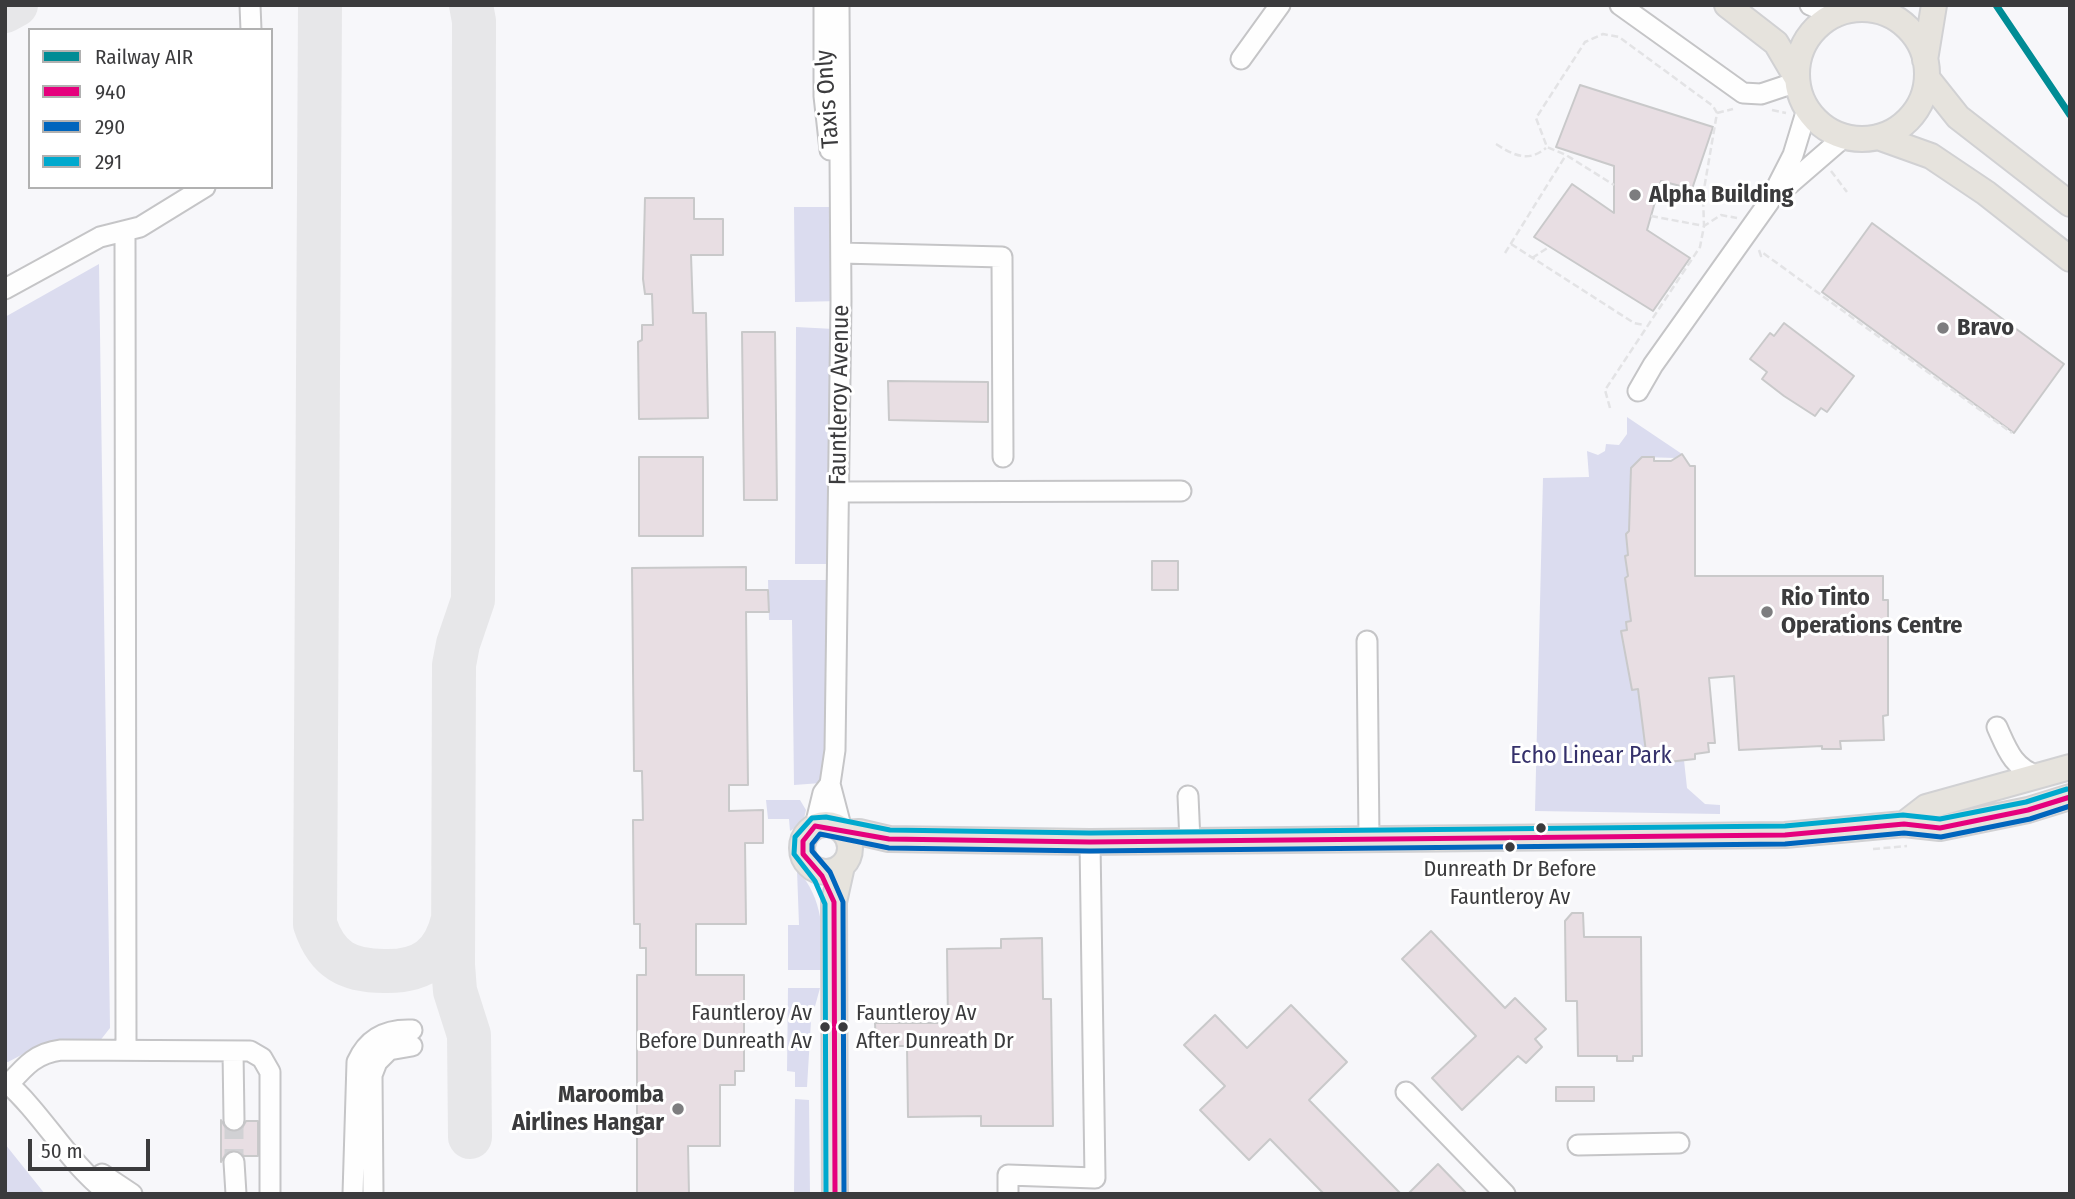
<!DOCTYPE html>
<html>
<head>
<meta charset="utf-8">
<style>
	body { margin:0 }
	#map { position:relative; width:2075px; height:1199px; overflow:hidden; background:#f7f7fa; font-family:"Fira Sans Condensed",sans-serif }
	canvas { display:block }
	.frame { position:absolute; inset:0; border:7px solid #3b3b3d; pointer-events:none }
	.legend { position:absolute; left:28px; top:28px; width:245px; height:161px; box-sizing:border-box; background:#fff; border:2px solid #b1b1b1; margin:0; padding:9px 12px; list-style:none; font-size:21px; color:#3b3b3d }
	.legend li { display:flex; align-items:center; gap:14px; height:35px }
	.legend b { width:35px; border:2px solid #b1b1b1 }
	.scale { position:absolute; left:28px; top:1139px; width:122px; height:32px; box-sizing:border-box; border:4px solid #3b3b3d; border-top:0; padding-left:9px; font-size:21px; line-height:24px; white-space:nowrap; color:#3b3b3d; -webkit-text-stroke:5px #fff; paint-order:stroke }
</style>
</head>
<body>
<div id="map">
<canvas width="2075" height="1199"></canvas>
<div class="frame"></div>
<ul class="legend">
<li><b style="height:9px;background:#008c95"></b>Railway AIR</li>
<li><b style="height:9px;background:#e5007d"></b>940</li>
<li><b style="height:9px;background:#0065bd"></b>290</li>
<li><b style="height:9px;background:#00a9ce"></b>291</li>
</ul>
<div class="scale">50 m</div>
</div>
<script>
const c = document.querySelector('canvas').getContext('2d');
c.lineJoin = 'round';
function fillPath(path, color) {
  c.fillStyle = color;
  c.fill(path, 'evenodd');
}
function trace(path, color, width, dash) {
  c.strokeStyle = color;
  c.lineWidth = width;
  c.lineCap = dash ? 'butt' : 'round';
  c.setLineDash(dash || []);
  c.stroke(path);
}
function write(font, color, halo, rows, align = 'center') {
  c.font = font + ' "Fira Sans Condensed",sans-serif';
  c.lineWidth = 6;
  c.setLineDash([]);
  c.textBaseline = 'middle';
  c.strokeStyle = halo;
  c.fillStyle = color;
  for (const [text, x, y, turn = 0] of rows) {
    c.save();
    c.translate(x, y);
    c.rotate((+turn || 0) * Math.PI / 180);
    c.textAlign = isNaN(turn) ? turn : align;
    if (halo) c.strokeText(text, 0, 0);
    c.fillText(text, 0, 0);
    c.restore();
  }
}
fillPath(new Path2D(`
	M794,207H840L841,301L795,302Z
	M99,264L110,1028L99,1042L42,1044L8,1062H5V317Z
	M796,327L834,329L832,564H795Z
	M1627,417L1682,454L1676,458L1642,457L1631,469L1629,531L1626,534L1627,549H1632L1631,574L1625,578L1628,601H1633L1647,619L1626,622L1627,630L1621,631L1624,648H1631L1632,689H1638L1646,751L1653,750L1655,758L1667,756L1668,762L1684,760L1687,788L1705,804L1720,805V814L1535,811L1543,478L1589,477L1587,451L1598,455L1605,451L1606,444L1619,445L1627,434Z
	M768,580H832L828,768L821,783L794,785L792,620H769Z
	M766,800H800L806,810L803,823L790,831L789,819H768Z
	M797,870C824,898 823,934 823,970H788V925H799Z
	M788,988H820L811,1021L807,1087H795V1072L787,1071Z
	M795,1099L809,1100L810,1194H794Z
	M5,1144L45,1194H5Z`), '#dbdcef');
trace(new Path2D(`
	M320,5L315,924C327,960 348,971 384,971C422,972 444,957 453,919
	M5,11L16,5
	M470,1137L469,1035L455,991L453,965L454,665L458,644L473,600L474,21L471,5`), '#e7e7e9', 44);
const building = new Path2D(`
	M1580,85L1713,127L1692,189L1661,181L1647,230L1690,258L1653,311L1534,237L1572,184L1614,213V166L1556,147Z
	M645,198H694V219H723V255H691L693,313H706L708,418L639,419L638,342L642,340V325H653L652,294H645L643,279Z
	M1872,223L2064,364L2014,433L1822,292Z
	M1784,323L1854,376L1827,412L1821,408L1815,416L1784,396L1762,379L1767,372L1750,359L1770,333L1774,336Z
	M742,332H775L777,500H744Z
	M888,381L988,382V422L889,420Z
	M1682,454L1690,466H1695V576H1883V600H1888V715L1883,716L1884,740L1840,741L1841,749H1822V746L1739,750L1734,676L1709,678L1715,743H1708L1709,752L1695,754V759L1668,762L1667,756L1654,758L1653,750L1646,752L1638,689L1632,690L1621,631L1627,630L1626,622L1631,621L1625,578L1628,576L1625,556L1628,555L1626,534L1629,531L1631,468L1642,457H1654V461H1671Z
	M639,457H703V536H639Z
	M1152,561H1178V590H1152Z
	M746,567V590H768L769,612H746L748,785H729V811L763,810V843H745L746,924H696V975H744V1071H735V1085H720V1146H688L689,1194H637V975H646V948H640V924H634L633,820H643L642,771H634L632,568Z
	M1572,913H1583L1584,937H1641L1642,1056H1633V1061H1617V1056H1578L1577,1001H1566L1565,921Z
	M1431,931L1505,1008L1515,998L1546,1029L1535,1039L1542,1047L1526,1063L1518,1056L1462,1110L1432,1078L1476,1036L1402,959Z
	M1042,938L1043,999H1051L1053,1126H981V1116L908,1117L907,1046H876L875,1023H948L947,949L1001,948V939Z
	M1291,1005L1347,1062L1309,1100L1401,1194H1324L1270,1139L1249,1160L1200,1110L1225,1086L1184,1045L1215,1015L1247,1048Z
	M1556,1087H1594V1101H1556Z
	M221,1120L227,1130L234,1132L241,1130L246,1121H258V1156H244L233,1150L227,1152L221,1162Z
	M1438,1164L1467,1194H1408Z`);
fillPath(building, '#e8dee3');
trace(building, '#c9c9ca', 2);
trace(new Path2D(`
	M234,1120V1162`), '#d1d1d4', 19, [19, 10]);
const minor = new Path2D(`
	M250,5L251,30
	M824,5V96L830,150
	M839,5L841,301L835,750L830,784L842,830
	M1620,5L1743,93L1761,94L1797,82
	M1810,5L1833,15
	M1241,59L1280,5
	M1778,194L1844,137
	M125,231L126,1050
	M841,253L1002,257L1003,457
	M5,289L100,237L140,227L205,187
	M1638,391L1653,365L1769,202L1793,155L1807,109
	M839,492L1181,491
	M1367,641L1369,840
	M1997,727C2007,749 2013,768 2038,776
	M1188,796L1190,841
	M815,826L823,793L830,784
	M233,1051L234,1120
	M5,1081C44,1115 67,1162 109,1194
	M9,1084C25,1066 36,1053 61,1050L250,1051L262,1058L270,1072V1194
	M1406,1092L1505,1194
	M1578,1145L1679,1143
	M234,1162L236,1194
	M102,1174L132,1194
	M353,1194L357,1062C368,1037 387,1029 412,1030
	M373,1194L372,1075L377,1062L389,1050L412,1046
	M1008,1194V1175L1095,1178L1090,842`);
const major = new Path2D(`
	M1727,5L1776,43L1796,77
	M1797 74a65 65 0 1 1 130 0a65 65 0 1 1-130 0Z
	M1925,60L1934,5
	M1927,78L1958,117L2070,204
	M1878,137L1931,156L1986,193L2070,259
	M1904,824L1926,807L2070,767
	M802 848a24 24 0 1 1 48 0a24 24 0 1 1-48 0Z
	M845,833L859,832L889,839L1090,842L1785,835L1904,824L1940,828L2028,810L2070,797
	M835,1194L834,902L842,866`);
trace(minor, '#c5c5c7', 23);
trace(major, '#d1d1d3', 28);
trace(new Path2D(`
	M1772,110L1786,113
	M1717,113L1733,109
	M1496,144C1513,155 1528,163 1546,148
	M1831,171L1847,192
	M1651,216L1704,226L1721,215L1737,218
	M1511,244L1634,323L1645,325
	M1759,250L1761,256L1763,253L2012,433
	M1505,253L1566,155
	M1532,258L1549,247
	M1610,408L1605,390L1700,247L1704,226L1703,195L1717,113L1713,106L1619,37L1603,34L1585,42L1536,118L1547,147L1566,155L1614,185
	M1873,849L1907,846`), '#e3e3e5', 2.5, [7, 3.5]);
trace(minor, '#fefefe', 19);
trace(major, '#e6e3dd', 24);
trace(new Path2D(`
	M835,1194L834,902L822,876L803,854V841L815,826L889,839L1090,842L1785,835L1904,824L1940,828L2028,810L2070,797`), '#e5007d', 5);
trace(new Path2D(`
	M844,1194L843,902L830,872L812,851V844L820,834L889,848L1090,851L1785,844L1904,833L1941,837L2030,819L2070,806`), '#0065bd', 5);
trace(new Path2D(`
	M826,1194L825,904L815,881L794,854L795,837L812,818L826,817L890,830L1090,833L1785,826L1903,815L1940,819L2026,802L2067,789`), '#00a9ce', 5);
trace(new Path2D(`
	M1996,5L2070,115`), '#008c95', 7);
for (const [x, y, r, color] of [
	[1635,195,7,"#7d7d7f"],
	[1943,328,7,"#7d7d7f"],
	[1767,612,7,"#7d7d7f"],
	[1541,828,6,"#3b3b3d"],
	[1510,847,6,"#3b3b3d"],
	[825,1027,6,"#3b3b3d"],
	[843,1027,6,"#3b3b3d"],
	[678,1109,7,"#7d7d7f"]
]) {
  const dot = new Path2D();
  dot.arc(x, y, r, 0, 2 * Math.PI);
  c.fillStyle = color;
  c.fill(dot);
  trace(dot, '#fff', 2.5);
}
write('22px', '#3b3b3d', '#fff', [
	["Dunreath Dr Before",1510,870],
	["Fauntleroy Av",1510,898],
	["Fauntleroy Av",812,1014,"right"],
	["Before Dunreath Av",812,1042,"right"],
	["Fauntleroy Av",856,1014,"left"],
	["After Dunreath Dr",856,1042,"left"]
]);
write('24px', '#3b3b3d', '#fff', [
	["Taxis Only",828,99,-94],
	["Fauntleroy Avenue",840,395,-89]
]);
write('bold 24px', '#3b3b3d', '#fff', [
	["Alpha Building",1649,195],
	["Bravo",1957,328],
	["Rio Tinto",1781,598],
	["Operations Centre",1781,626],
	["Maroomba",664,1095,"right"],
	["Airlines Hangar",664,1123,"right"]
], 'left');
write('24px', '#35316b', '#fff', [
	["Echo Linear Park",1591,756]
]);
</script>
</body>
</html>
